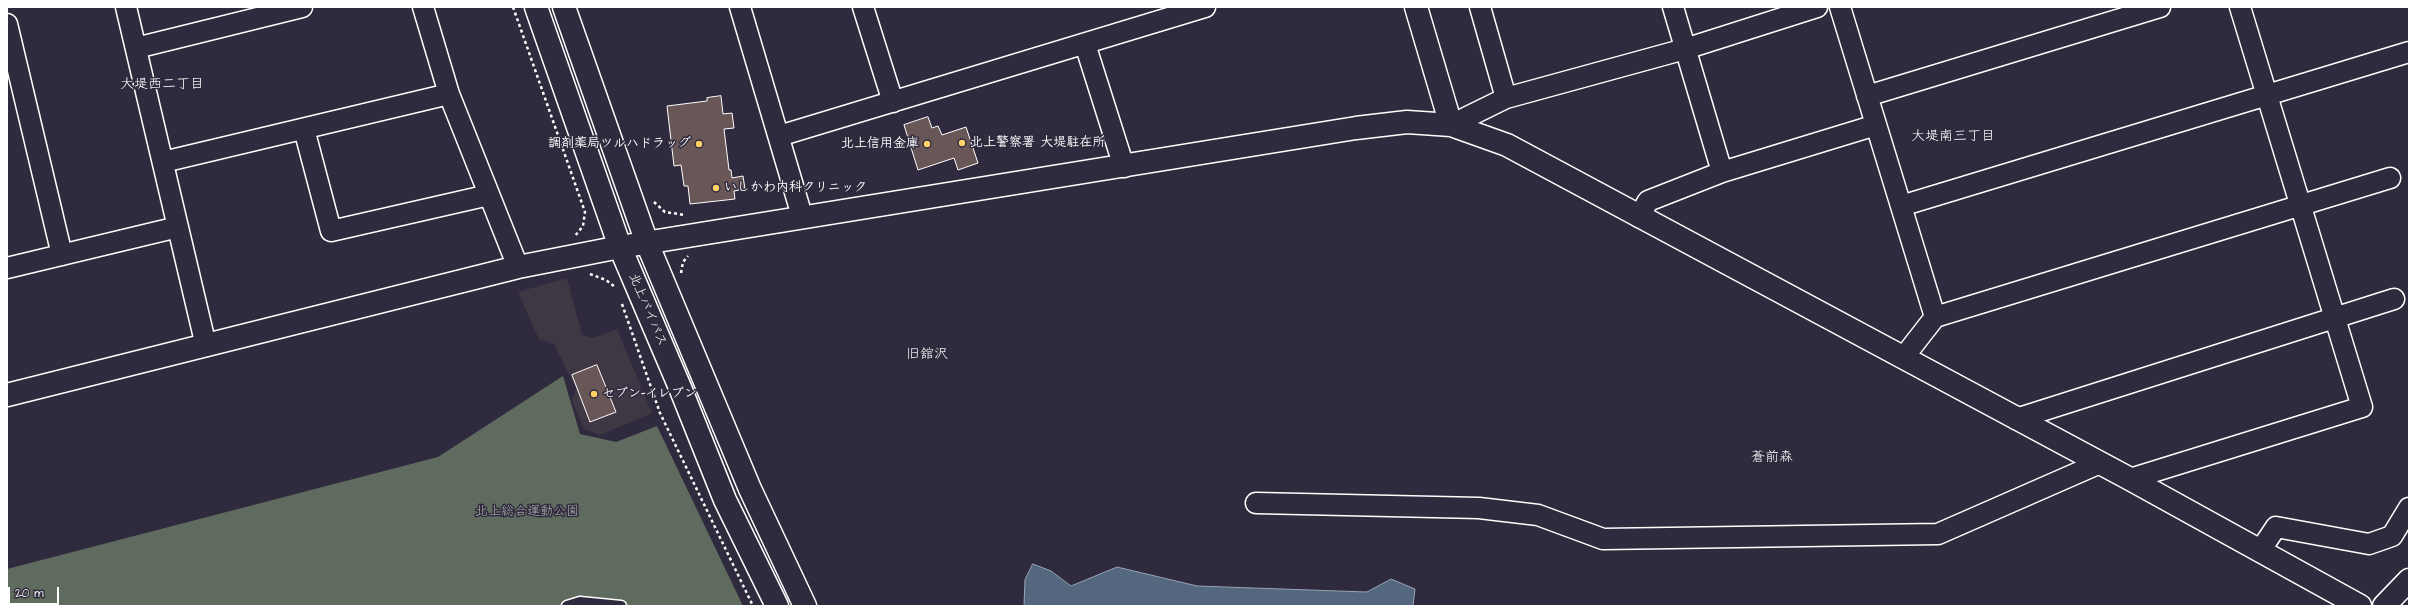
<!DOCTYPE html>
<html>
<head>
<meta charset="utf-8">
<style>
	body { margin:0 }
	#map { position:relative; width:2416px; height:613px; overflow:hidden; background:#2f2a3d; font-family:"Architects Daughter",sans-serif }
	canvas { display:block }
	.frame { position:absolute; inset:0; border:8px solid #fff; pointer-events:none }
	.scale { position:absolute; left:8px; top:587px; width:51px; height:18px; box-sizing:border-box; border:2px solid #fff; border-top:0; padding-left:5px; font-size:12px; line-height:14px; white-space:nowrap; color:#fff; -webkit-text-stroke:3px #2f2a3d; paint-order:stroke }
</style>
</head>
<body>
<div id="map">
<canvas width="2416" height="613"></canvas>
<div class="frame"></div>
<div class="scale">20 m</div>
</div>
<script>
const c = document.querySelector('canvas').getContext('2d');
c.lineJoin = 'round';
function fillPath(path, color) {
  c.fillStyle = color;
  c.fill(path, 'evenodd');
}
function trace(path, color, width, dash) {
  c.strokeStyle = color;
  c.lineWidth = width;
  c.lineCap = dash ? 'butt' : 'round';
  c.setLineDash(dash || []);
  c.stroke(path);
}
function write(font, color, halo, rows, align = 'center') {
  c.font = font + ' "Architects Daughter","Klee One",sans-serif';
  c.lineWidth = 3;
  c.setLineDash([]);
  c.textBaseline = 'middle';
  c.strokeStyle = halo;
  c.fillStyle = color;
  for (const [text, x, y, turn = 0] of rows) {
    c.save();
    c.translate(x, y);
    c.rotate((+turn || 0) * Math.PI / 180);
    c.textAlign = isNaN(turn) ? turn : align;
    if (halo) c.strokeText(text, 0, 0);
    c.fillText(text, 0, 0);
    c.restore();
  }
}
fillPath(new Path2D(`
	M567,278L582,335L593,338L617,329L652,413L600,435L584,429L572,400L576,389L554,344L539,339L518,292Z`), '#403745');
fillPath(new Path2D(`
	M563,376L580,434L616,442L657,426L743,606H7V569L438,457Z`), '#606b5f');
const water = new Path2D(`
	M1033,564L1051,571L1071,586L1117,567L1197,586L1367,592L1391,579L1415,589L1413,606H1024L1025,580Z`);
fillPath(water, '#53677f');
trace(water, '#98a4b2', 1);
const building = new Path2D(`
	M721,96L723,114L732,113L734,128L724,129L729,170H731L732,178L743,176L745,189L734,191L735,199L690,204L688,186H684L681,165L674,166L667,106L707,101V98Z
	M928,117L932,128L938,126L942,135L966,127L978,163L958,170L954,158L918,170L904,125Z
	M597,365L616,412L590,422L572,375Z`);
fillPath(building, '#695657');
trace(building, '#fff', 1);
const service = new Path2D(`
	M567,606L580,602L621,606`);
const minor = new Path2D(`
	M126,7L206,346
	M423,7L449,94L518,267
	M740,7L802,216
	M863,7L893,102
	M1480,7L1506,98
	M1673,7L1722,172
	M1840,7L1935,317L1903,358
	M7,24L62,255
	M1085,44L1124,167
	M136,48L302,7
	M1867,96L2160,7
	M1451,125L1506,98L1685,49L1817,7
	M304,129L331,231L489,195
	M779,136L1205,7
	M163,162L449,94
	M1901,206L2409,52
	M1639,217L1648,201L1722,172L1876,125
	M7,268L178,227
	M1935,317L2390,178
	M2016,419L2394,299
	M2130,479L2362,407L2240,7
	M1256,503L1479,508L1538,515L1603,539L1938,534L2100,463
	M2260,551L2276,527L2369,544L2392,536L2409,508`);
const tertiary = new Path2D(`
	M1416,7L1451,125
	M7,395L518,267L620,247L1356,128L1407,122L1451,125L1507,145L2130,479L2360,606
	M2384,606L2409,580`);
const trunk = new Path2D(`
	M536,7L620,247L681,390L725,500L777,606
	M564,7L647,243L750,489L805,606`);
trace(service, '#fff', 13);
trace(minor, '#fff', 23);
trace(tertiary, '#fff', 25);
trace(trunk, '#fff', 25);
trace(new Path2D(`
	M513,7L585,212L583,226L575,236
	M654,202L665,212L685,215
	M681,273L683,262L688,256
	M590,274L606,280L615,287
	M622,304L660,413L753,606`), '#fff', 2.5, [3, 3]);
trace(service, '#2f2a3d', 10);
trace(minor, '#2f2a3d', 20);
trace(tertiary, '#2f2a3d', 22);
trace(trunk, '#2f2a3d', 22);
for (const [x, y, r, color] of [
	[962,143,4,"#ffd166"],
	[699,144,4,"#ffd166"],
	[927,144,4,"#ffd166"],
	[716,188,4,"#ffd166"],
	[594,394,4,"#ffd166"]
]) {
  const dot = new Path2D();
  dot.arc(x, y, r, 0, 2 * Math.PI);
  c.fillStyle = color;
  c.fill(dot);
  trace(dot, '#2f2a3d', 1.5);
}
write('bold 13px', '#fff', '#2f2a3d', [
	["北上警察署 大堤駐在所",970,143],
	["調剤薬局ツルハドラッグ",691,144,"right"],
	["北上信用金庫",919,144,"right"],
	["いしかわ内科クリニック",724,188],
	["セブン-イレブン",602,394]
], 'left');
write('13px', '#fff', '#2f2a3d', [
	["北上バイパス",647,310,67]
]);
write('13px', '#b0b5af', '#2f2a3d', [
	["北上総合運動公園",527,512]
]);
write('14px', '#fff', '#2f2a3d', [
	["大堤西二丁目",162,85],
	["大堤南三丁目",1953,137],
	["旧舘沢",927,355],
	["蒼前森",1772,458]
]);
</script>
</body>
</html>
